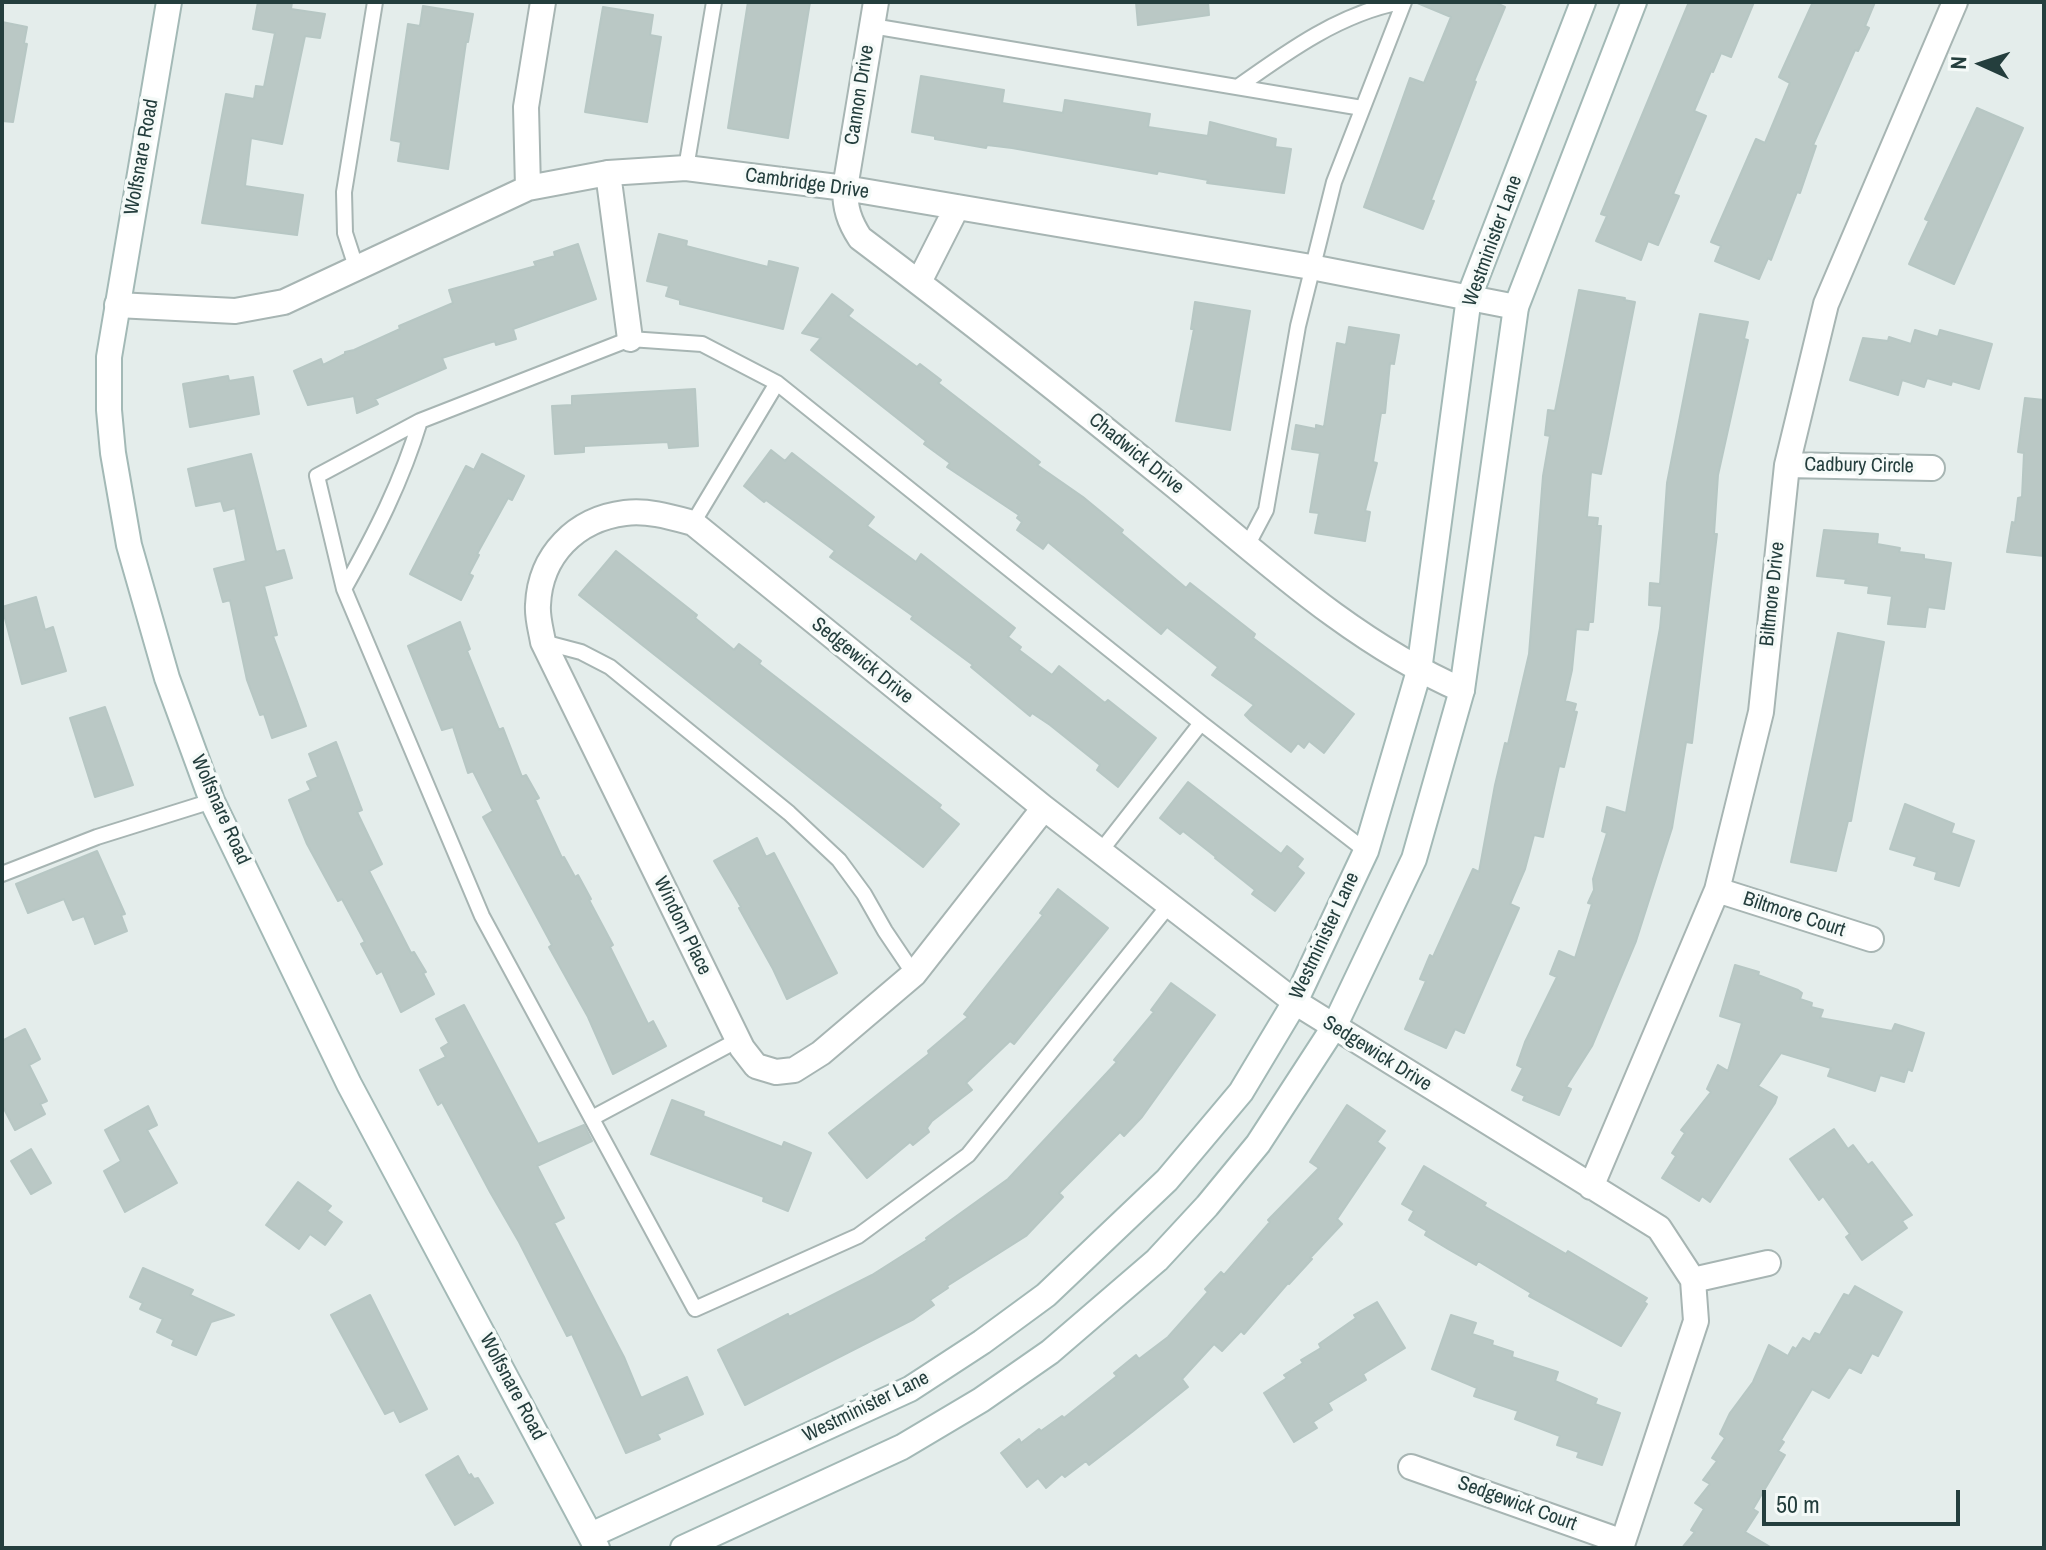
<!DOCTYPE html>
<html>
<head>
<meta charset="utf-8">
<style>
	body { margin:0 }
	#map { position:relative; width:2046px; height:1550px; overflow:hidden; background:#e4edeb; font-family:"Archivo Narrow",sans-serif }
	canvas { display:block }
	.frame { position:absolute; inset:0; border:4px solid #243e3d; pointer-events:none }
	.north { position:absolute; left:1942px; top:24px; width:80px; height:80px; -webkit-text-stroke:6px #f5faf8; paint-order:stroke; rotate:273deg; font-size:22px; font-weight:700; line-height:32px; text-align:center; color:#243e3d }
	.north::after { content:''; display:block; margin:auto; width:28px; height:36px; background:#243e3d; clip-path:polygon(50% 0,100% 100%,50% 72%,0 100%) }
	.scale { position:absolute; left:1762px; top:1490px; width:198px; height:36px; box-sizing:border-box; border:4px solid #243e3d; border-top:0; padding-left:10px; font-size:24px; line-height:28px; white-space:nowrap; color:#243e3d; -webkit-text-stroke:6px #f5faf8; paint-order:stroke }
</style>
</head>
<body>
<div id="map">
<canvas width="2046" height="1550"></canvas>
<div class="frame"></div>
<div class="north">N</div>
<div class="scale">50 m</div>
</div>
<script>
const c = document.querySelector('canvas').getContext('2d');
c.lineJoin = 'round';
function fillPath(path, color) {
  c.fillStyle = color;
  c.fill(path, 'evenodd');
}
function trace(path, color, width, dash) {
  c.strokeStyle = color;
  c.lineWidth = width;
  c.lineCap = dash ? 'butt' : 'round';
  c.setLineDash(dash || []);
  c.stroke(path);
}
function write(font, color, halo, rows, align = 'center') {
  c.font = font + ' "Archivo Narrow",sans-serif';
  c.lineWidth = 7;
  c.setLineDash([]);
  c.textBaseline = 'middle';
  c.strokeStyle = halo;
  c.fillStyle = color;
  for (const [text, x, y, turn = 0] of rows) {
    c.save();
    c.translate(x, y);
    c.rotate((+turn || 0) * Math.PI / 180);
    c.textAlign = isNaN(turn) ? turn : align;
    if (halo) c.strokeText(text, 0, 0);
    c.fillText(text, 0, 0);
    c.restore();
  }
}
const building = new Path2D(`
	M258,2H292L291,9L325,14L320,38L305,36L282,144L251,138L245,186L303,195L297,235L202,223L226,94L254,99L256,86L264,87L275,33L253,29Z
	M748,2H810L788,138L728,128Z
	M1136,2H1208L1209,15L1138,25Z
	M1415,2H1494L1505,7L1474,81L1476,82L1431,200L1434,201L1423,229L1364,207L1410,78L1424,83L1451,17Z
	M1689,2H1754L1731,57L1721,53L1713,72L1711,71L1694,111L1706,116L1673,194L1679,196L1658,245L1648,241L1641,260L1596,241L1607,216L1601,214Z
	M1813,2H1875L1865,26L1869,28L1858,51L1855,50L1813,145L1816,146L1800,193L1797,192L1771,260L1768,258L1759,279L1715,261L1721,246L1711,242L1756,139L1765,143L1790,83L1779,77Z
	M423,6L473,14L468,42H466L448,169L398,161L401,142L391,140L408,24L420,26Z
	M603,7L653,15L650,35L661,37L647,122L585,112Z
	M2,22L27,27L24,43L27,44L13,122L2,121Z
	M921,76L1004,90L1002,103L1063,113L1065,100L1150,114L1148,127L1208,136L1210,122L1276,139L1275,147L1291,149L1284,193L1207,183L1208,180L1158,171L1157,174L1012,148L987,145L986,148L935,139V136L912,132Z
	M1977,108L2023,128L1954,284L1909,264L1929,221L1925,219Z
	M659,234L687,241L686,246L768,267L769,261L798,268L783,329L680,304V300L666,296L669,286L647,281Z
	M578,244L596,299L513,329L516,339L496,345L495,341L442,358L446,368L375,399L378,404L357,413L354,396L308,405L294,371L321,359L323,365L345,354V352L354,350L400,329L399,326L453,303L449,290L536,266L534,262L555,256L554,252Z
	M1579,290L1625,298L1624,300L1635,302L1601,474L1591,472L1587,517L1598,518L1597,526H1601L1593,622H1589L1588,630L1576,629L1572,670L1565,701L1576,704L1574,711L1577,712L1564,767L1559,766L1543,837L1534,835L1525,869L1510,904L1519,908L1464,1033L1455,1029L1446,1048L1405,1029L1426,981L1420,979L1430,955L1433,957L1473,869L1479,872L1495,785L1505,743L1508,744L1529,654L1543,476L1550,436L1545,435L1548,410L1555,411Z
	M832,294L853,310L848,316L917,367L920,364L941,380L938,383L1040,462L1037,465L1083,497L1123,530L1121,533L1186,588L1190,583L1255,634L1253,638L1354,714L1324,753L1309,741L1304,748L1298,743L1291,752L1251,721L1245,715L1254,705L1212,675L1218,667L1167,627L1161,634L1048,542L1043,549L1017,530L1022,522L1017,518L1019,515L947,467L950,463L924,444L926,441L811,350L821,338L802,333Z
	M1195,302L1250,311L1230,430L1176,421L1194,329H1191Z
	M1700,314L1748,322L1744,339L1748,340L1718,475L1714,534H1717L1692,743L1686,742L1672,828L1636,941L1592,1046L1566,1087L1571,1089L1559,1115L1523,1100L1525,1096L1512,1090L1523,1068L1517,1065L1525,1042L1557,977L1550,974L1559,951L1575,958L1592,904L1588,903L1594,890L1593,879L1607,833L1602,831L1607,807L1626,813L1660,628L1662,606L1649,605L1650,583L1660,584L1667,483Z
	M1349,327L1399,335L1394,364L1390,363L1385,413H1381L1373,462L1377,463L1365,511L1370,512L1365,541L1315,533L1319,513L1310,512L1320,453L1292,449L1296,425L1316,429V425L1324,427L1337,343L1346,345Z
	M1915,330L1938,337L1940,330L1992,344L1979,389L1952,381L1951,385L1927,378L1924,387L1902,380L1898,395L1850,380L1863,338L1888,341L1889,337L1911,344Z
	M228,376L229,381L253,377L259,414L190,427L183,384Z
	M695,389L698,446L669,448L668,442L584,446V452L555,454L552,406L572,405V396Z
	M2025,398L2044,400V556L2007,552L2012,522L2015,523L2018,498L2022,497L2024,453L2018,452Z
	M771,450L785,461L792,453L874,517L867,526L916,562L921,554L1015,628L1008,637L1021,647L1019,650L1052,675L1059,666L1105,703L1108,700L1156,738L1118,787L1097,770L1100,765L1050,725L1032,713L1030,716L971,667L973,665L911,619L913,616L830,557L835,551L766,500L764,502L744,486Z
	M251,454L276,552L284,550L292,578L264,586L277,635L273,636L306,726L272,738L264,714L260,715L247,680L230,600L223,602L214,569L246,561L235,508L224,511L221,501L196,506L188,469Z
	M482,454L524,476L512,500L508,498L477,554L479,555L469,574L473,576L461,600L410,574L466,466L474,470Z
	M1824,530L1878,534L1877,544L1900,548L1899,552L1924,555V559L1951,563L1944,609L1928,607L1925,627L1888,624L1892,596L1868,593L1869,586L1845,583L1846,579L1817,576Z
	M616,551L697,615L695,618L734,650L739,644L761,661L759,664L941,805L939,808L959,824L923,867L579,595Z
	M36,597L45,630L53,627L66,671L22,684L2,607Z
	M460,622L470,649L467,651L499,730L503,728L522,777L526,775L539,798L535,800L562,858L564,857L575,877L578,875L591,899L589,900L613,945L610,947L648,1024L653,1021L666,1046L613,1074L588,1017L549,947L552,945L483,817L493,811L473,771L468,773L453,727L442,730L408,646Z
	M1838,633L1884,642L1851,821H1848L1836,871L1791,862Z
	M105,707L133,785L95,797L70,718Z
	M336,742L362,810L357,812L382,864L369,871L411,953L414,952L426,972L423,973L434,994L401,1012L382,971L377,974L361,944L365,942L342,899L338,901L307,844L289,800L311,790L307,782L318,777L309,754Z
	M1188,782L1281,854L1287,846L1303,859L1297,867L1304,873L1275,911L1252,894L1255,890L1215,858L1216,857L1183,831L1180,834L1160,818Z
	M1905,804L1954,824L1951,833L1974,841L1959,886L1935,879L1937,872L1914,865L1917,857L1890,849Z
	M757,838L766,857L774,853L837,973L787,999L773,969L739,908L741,907L714,861Z
	M97,851L125,914L121,915L127,931L95,944L84,916L73,920L64,899L28,913L16,884Z
	M1058,889L1108,928L1014,1044L1010,1041L966,1083L972,1090L932,1121L927,1128L929,1132L913,1145L910,1142L867,1178L829,1133L929,1054L928,1051L968,1017L964,1014L1043,915L1040,913Z
	M1735,965L1759,972L1758,975L1798,990L1802,993L1800,999L1812,1003L1811,1007L1823,1010L1820,1018L1892,1031L1895,1024L1924,1033L1912,1071L1908,1069L1904,1082L1880,1075L1875,1091L1828,1076L1831,1068L1781,1053L1758,1086L1777,1097L1775,1103L1710,1202L1702,1196L1699,1201L1662,1178L1676,1156L1672,1153L1685,1133L1681,1130L1711,1092L1707,1089L1718,1065L1728,1071L1742,1023L1720,1016Z
	M1171,983L1215,1015L1142,1117L1124,1136L1120,1132L1059,1193L1063,1197L1026,1236L947,1286L948,1288L930,1300L934,1305L914,1319L745,1405L718,1350L788,1314L789,1317L872,1275L927,1240L926,1238L1008,1179L1117,1062L1114,1060L1154,1012L1151,1010Z
	M464,1005L538,1144L584,1125L592,1141L537,1166L564,1218L554,1223L624,1357L641,1398L687,1377L703,1414L657,1434L660,1439L626,1453L572,1334L567,1336L519,1242L490,1192L442,1102L438,1105L420,1070L446,1057L441,1048L449,1043L436,1019Z
	M25,1029L40,1059L29,1065L47,1101L40,1104L45,1114L15,1130L2,1105V1041Z
	M672,1100L704,1112L703,1116L782,1147L784,1142L811,1153L788,1211L763,1201L764,1197L651,1154Z
	M1347,1105L1385,1131L1377,1142L1385,1148L1337,1219L1342,1224L1310,1258L1312,1259L1289,1284L1288,1283L1244,1334L1241,1331L1222,1351L1214,1344L1182,1379L1188,1387L1132,1432L1089,1465L1086,1461L1065,1477L1062,1474L1046,1488L1038,1478L1027,1487L1001,1453L1019,1439L1021,1443L1039,1429L1041,1431L1062,1416L1064,1418L1117,1376L1114,1373L1136,1355L1139,1359L1168,1337L1208,1292L1205,1289L1221,1272L1224,1275L1270,1222L1268,1220L1319,1168L1310,1162Z
	M148,1106L157,1125L147,1130L177,1183L125,1212L104,1171L121,1161L105,1130Z
	M1834,1129L1848,1149L1853,1145L1868,1165L1872,1162L1912,1215L1902,1221L1907,1228L1862,1260L1846,1237L1850,1234L1823,1196L1819,1200L1790,1159Z
	M31,1149L51,1183L31,1194L11,1161Z
	M1424,1166L1486,1203L1484,1206L1566,1254L1568,1251L1647,1298L1644,1302L1647,1304L1621,1346L1529,1296L1531,1293L1478,1261L1476,1265L1448,1249L1425,1235L1427,1231L1409,1220L1414,1211L1402,1204Z
	M298,1182L331,1206L327,1211L342,1222L325,1245L310,1234L299,1249L266,1225Z
	M143,1268L193,1290L190,1295L234,1315L211,1322L196,1355L172,1345L174,1340L157,1332L163,1319L140,1309L143,1303L130,1297Z
	M1855,1286L1902,1312L1878,1356L1872,1353L1861,1373L1849,1367L1829,1398L1812,1389L1781,1440L1784,1442L1778,1451L1785,1455L1753,1509L1758,1512L1745,1532L1772,1548H1682L1695,1532L1691,1530L1704,1509L1695,1503L1710,1484L1703,1480L1717,1461L1712,1458L1725,1438L1720,1434L1730,1413L1753,1382L1769,1345L1788,1356L1793,1347L1796,1349L1803,1338L1810,1342L1815,1333L1820,1335L1844,1294L1849,1296Z
	M370,1295L427,1409L400,1422L394,1410L385,1414L331,1315Z
	M1377,1302L1405,1348L1363,1374L1366,1380L1328,1403L1332,1410L1313,1422L1317,1428L1294,1442L1264,1393L1287,1378L1284,1375L1303,1363L1301,1360L1321,1348L1319,1344L1356,1318L1354,1315Z
	M1451,1315L1476,1323L1472,1334L1493,1341L1492,1345L1513,1352L1512,1357L1558,1372L1555,1381L1597,1399L1595,1404L1620,1413L1602,1465L1577,1457L1579,1452L1557,1445L1560,1436L1515,1419L1518,1411L1474,1396L1477,1388L1432,1369Z
	M458,1456L469,1476L471,1474L474,1479L478,1478L493,1503L455,1525L426,1475Z`);
fillPath(building, '#bac8c5');
trace(building, '#b7c7c4', 2);
const lane = new Path2D(`
	M872,26L1362,108
	M1239,86C1288,51 1341,13 1401,2
	M686,168L714,2
	M357,270L345,233L344,192L375,2
	M693,523L777,383
	M1247,546L1266,510L1298,326L1334,182L1404,2
	M344,589C375,534 402,481 420,421
	M543,642L581,652L610,667L789,813L839,860L864,894L885,931L914,974
	M1100,852L1201,723
	M2,874L97,837L212,801
	M1169,905L968,1155L858,1236L695,1309L482,916L344,589L317,476L420,421L630,339L702,344L777,383L1201,723L1366,851
	M592,1118L738,1040`);
const street = new Path2D(`
	M876,2L845,188C845,208 849,221 860,238C969,320 1075,404 1180,490C1268,563 1356,644 1462,690
	M608,173L630,339
	M528,188L526,107L543,2
	M919,282L957,207
	M117,305L235,311L284,302L528,188L608,173L686,168L845,188L1311,267L1516,307
	M1787,465L1932,468
	M1044,808L914,974L821,1053L794,1070L776,1072L756,1066L742,1048L543,642C541,630 537,617 538,605C540,555 576,519 625,513C648,510 671,517 693,523L1044,808L1295,1002L1659,1228L1693,1280L1696,1321L1621,1548
	M1717,890L1871,939
	M1591,1187L1717,890L1761,712L1787,465L1826,304L1955,2
	M1693,1280L1768,1263
	M1411,1467L1623,1542`);
const secondary = new Path2D(`
	M169,2L109,357V410L113,453L129,545L167,678L212,801L349,1084L597,1548
	M591,1535L910,1389L982,1342L1046,1295L1167,1180L1241,1092L1295,1002L1366,851L1419,671L1469,297L1583,2
	M683,1548L902,1447L981,1400L1050,1352L1157,1260L1207,1206L1258,1144L1334,1027L1414,859L1462,690L1516,307L1634,2`);
trace(lane, '#a7b5b3', 18);
trace(street, '#a7b5b3', 28);
trace(secondary, '#a3b9b6', 28);
trace(lane, '#fff', 14);
trace(street, '#fff', 24);
trace(secondary, '#fff', 24);
write('20px', '#243e3d', '#f5faf8', [
	["Cannon Drive",860,95,-81],
	["Wolfsnare Road",142,157,-80],
	["Cambridge Drive",807,184,8],
	["Westminister Lane",1493,241,-70],
	["Chadwick Drive",1136,454,39],
	["Cadbury Circle",1859,466,1],
	["Biltmore Drive",1773,594,-84],
	["Sedgewick Drive",862,661,39],
	["Wolfsnare Road",220,810,66],
	["Biltmore Court",1794,915,18],
	["Windom Place",682,926,64],
	["Westminister Lane",1325,936,-65],
	["Sedgewick Drive",1377,1054,32],
	["Wolfsnare Road",512,1387,62],
	["Westminister Lane",866,1407,-26],
	["Sedgewick Court",1517,1504,20]
]);
</script>
</body>
</html>
